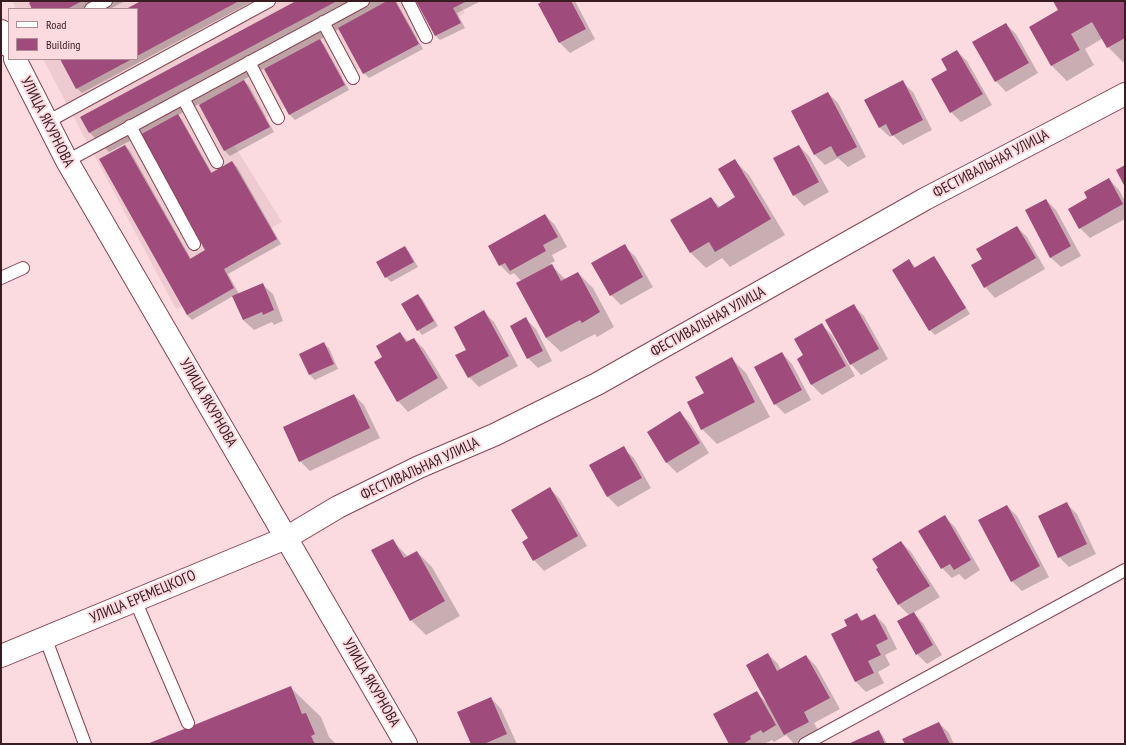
<!DOCTYPE html>
<html>
<head>
<meta charset="utf-8">
<style>
	body { margin:0 }
	#map { position:relative; width:1126px; height:745px; overflow:hidden; background:#fbdae0; font-family:"PT Sans Narrow",sans-serif }
	canvas { display:block }
	.frame { position:absolute; inset:0; border:2px solid #391c22; pointer-events:none }
	.legend { position:absolute; left:8px; top:8px; width:130px; height:52px; box-sizing:border-box; background:#fbdae0; border:1px solid #ad8e94; margin:0; padding:5px 7px; list-style:none; font-size:12px; color:#391c22 }
	.legend li { display:flex; align-items:center; gap:8px; height:20px }
	.legend b { width:20px; border:1px solid #ad8e94 }
</style>
</head>
<body>
<div id="map">
<canvas width="1126" height="745"></canvas>
<div class="frame"></div>
<ul class="legend">
<li><b style="height:5px;background:#fff"></b>Road</li>
<li><b style="height:11px;background:#9f4b7b"></b>Building</li>
</ul>
</div>
<script>
const c = document.querySelector('canvas').getContext('2d');
c.lineJoin = 'round';
function fillPath(path, color) {
  c.fillStyle = color;
  c.fill(path, 'evenodd');
}
function trace(path, color, width, dash) {
  c.strokeStyle = color;
  c.lineWidth = width;
  c.lineCap = dash ? 'butt' : 'round';
  c.setLineDash(dash || []);
  c.stroke(path);
}
function write(font, color, halo, rows, align = 'center') {
  c.font = font + ' "PT Sans Narrow",sans-serif';
  c.lineWidth = 4;
  c.setLineDash([]);
  c.textBaseline = 'middle';
  c.strokeStyle = halo;
  c.fillStyle = color;
  for (const [text, x, y, turn = 0] of rows) {
    c.save();
    c.translate(x, y);
    c.rotate((+turn || 0) * Math.PI / 180);
    c.textAlign = isNaN(turn) ? turn : align;
    if (halo) c.strokeText(text, 0, 0);
    c.fillText(text, 0, 0);
    c.restore();
  }
}
fillPath(new Path2D(`
	M12,1H457L465,13L229,137L282,222L211,261L226,284L176,309L43,59H137V9H16Z`), '#edcbd0');
fillPath(new Path2D(`
	M34,1H125L110,9H33Z
	M143,1H253L82,93L77,88L61,59H137V9H128Z
	M298,1H396L423,49L369,78L364,73L339,29L319,40L324,45L349,90L295,120L290,115L265,68L243,80L249,86L274,132L230,156L225,151L199,104L178,115L182,120L212,173L232,162L237,167L281,244L228,274L239,294L262,284L273,294L283,321L274,325L272,322L254,330L243,320L233,296L192,320L187,315L125,146L130,151L191,259L206,251L141,135L109,152L90,133L82,117Z
	M417,1H481L457,13L465,28L440,40L435,35Z
	M545,1H575L595,39L570,53L560,43Z
	M1054,1H1125V61L1123,62L1108,47L1103,38L1085,49L1094,65L1067,81L1052,66L1030,28L1059,11Z
	M1006,24L1016,34L1038,73L1006,92L996,81Z
	M957,51L967,61L992,105L961,122L951,112L949,70Z
	M902,82L913,92L932,130L903,145L893,135L890,137L879,127Z
	M828,93L838,103L866,157L848,167L838,158L825,165L815,155L792,111Z
	M799,146L809,156L829,192L804,206L794,195Z
	M734,160L749,175L785,235L730,267L722,258L706,268L691,253L672,221L711,198L720,207L736,198Z
	M1109,179L1119,190L1125,201V219L1090,238L1080,228Z
	M1046,200L1056,210L1081,256L1061,267L1050,257Z
	M545,215L555,225L567,247L552,255L555,261L550,264L566,280L578,273L593,288L614,327L597,337L595,334L561,352L546,338L521,281L514,273L510,275L500,265Z
	M1017,227L1027,237L1045,269L995,298L985,287L972,265L983,259Z
	M624,246L635,256L653,287L621,305L611,295Z
	M405,247L409,252L418,267L391,282L386,277Z
	M933,257L938,262L970,314L935,335L930,330L893,270L909,260L916,268Z
	M418,295L423,300L438,326L422,335L418,330Z
	M854,306L864,316L888,359L861,375L851,364L827,321Z
	M484,312L494,322L518,366L479,387L469,377L467,350Z
	M526,319L536,329L552,361L538,368L528,358Z
	M821,324L832,335L855,376L822,395L812,385L798,359L805,356Z
	M400,333L409,342L414,339L424,349L448,388L408,412L398,401L375,362L383,357Z
	M324,344L329,348L338,369L315,380L310,375L300,355Z
	M782,353L792,364L811,400L785,414L775,404Z
	M731,358L746,373L770,417L717,444L702,429L688,403L705,394Z
	M354,395L364,405L380,438L310,471L300,461Z
	M680,413L690,423L709,453L677,473L667,463L649,432Z
	M623,448L634,458L651,488L618,507L608,497L590,466Z
	M550,489L560,499L587,546L544,571L534,560Z
	M1067,504L1077,514L1096,554L1069,567L1059,557Z
	M1007,506L1017,516L1049,577L1022,591L1012,581Z
	M945,517L955,527L980,570L965,580L959,574L952,578L942,568Z
	M392,540L408,557L417,552L432,567L460,616L426,635L411,620Z
	M901,542L911,552L940,597L913,613L923,623L942,655L927,664L917,654L909,615L899,605L877,569Z
	M856,614L863,621L875,615L885,625L897,649L885,655L890,665L878,672L884,683L866,692L856,682L832,634L848,626Z
	M768,654L778,664L781,670L806,656L816,666L840,709L814,723L819,732L797,744H794L786,735L774,742L772,740L764,744H730L756,692L767,703Z
	M290,687L321,717L329,737L336,744H150Z
	M491,698L501,709L517,744H472Z
	M939,723L949,733L954,744H906Z
	M878,731L883,736L887,744H850Z`), '#0003');
fillPath(new Path2D(`
	M32,1H82L67,9H32L29,3Z
	M141,1H239L137,56V9H126Z
	M296,1H337L89,133L80,117Z
	M387,1H395L419,44L363,74L338,28Z
	M416,1H467L453,8L461,23L435,36Z
	M543,1H571L586,29L559,43L538,4Z
	M1053,1H1124L1125,38L1107,48L1092,22L1071,34L1080,50L1051,66L1029,27L1058,10Z
	M1006,23L1029,63L995,82L972,42Z
	M320,39L345,85L289,115L264,69Z
	M957,50L983,94L950,113L931,79L947,70L941,59Z
	M60,59H132L76,89Z
	M244,80L270,127L224,151L199,105Z
	M903,80L923,120L892,136L886,124L879,128L864,100Z
	M828,92L857,147L837,157L831,146L814,155L791,111Z
	M178,114L211,173L232,161L277,239L224,269L234,288L187,315L99,159L125,145L190,259L205,250L140,135Z
	M799,145L819,182L793,196L773,158Z
	M735,159L771,219L715,252L709,242L690,253L670,220L711,197L718,208L735,197L718,169Z
	M1125,165V187L1116,170Z
	M1109,178L1123,204L1079,229L1068,209L1087,198L1084,192Z
	M1046,199L1071,246L1050,258L1025,210Z
	M545,214L558,237L543,245L546,251L510,271L505,263L499,266L488,246Z
	M1017,226L1036,258L984,288L971,265L982,259L976,249Z
	M625,244L643,277L610,296L591,263Z
	M405,246L414,262L385,278L376,262Z
	M934,256L966,308L929,331L892,270L909,259L914,268Z
	M552,264L561,281L578,272L600,312L582,323L580,320L546,338L516,283Z
	M263,283L274,310L263,315L262,312L243,320L232,296Z
	M418,294L434,321L417,331L401,304Z
	M854,304L879,349L850,365L825,320Z
	M484,310L509,356L468,378L455,355L466,350L454,327Z
	M526,317L543,351L527,359L510,326Z
	M822,323L846,366L811,385L797,359L803,355L794,339Z
	M400,332L406,342L414,338L438,378L397,402L374,362L382,357L376,346Z
	M324,342L334,364L309,375L299,354Z
	M782,352L802,390L774,405L754,367Z
	M732,357L755,402L701,430L687,402L704,393L695,377Z
	M354,394L370,428L299,462L283,427Z
	M680,411L700,443L666,463L647,432Z
	M624,446L642,478L607,497L589,465Z
	M550,487L578,536L533,561L522,542L528,538L511,510Z
	M1067,502L1087,544L1058,558L1038,516Z
	M1007,505L1040,566L1011,582L978,520Z
	M945,515L971,560L954,570L950,564L941,569L918,531Z
	M393,539L404,558L417,551L445,601L410,621L371,550Z
	M901,541L930,586L898,605L876,569L878,568L872,559Z
	M914,612L933,645L916,655L897,621Z
	M857,613L861,621L875,614L888,639L876,645L881,655L868,661L874,673L855,682L831,634L847,626L844,620Z
	M768,653L777,671L806,655L830,698L804,712L809,722L784,735L746,665Z
	M291,686L302,714L306,713L315,734L311,736L315,744H147Z
	M757,691L776,725L763,733L761,730L750,736L751,739L743,744H729L713,714Z
	M491,697L507,734L484,744H471L457,712Z
	M939,722L950,744H905L902,739Z
	M879,730L885,744H848Z`), '#9f4b7b');
const service = new Path2D(`
	M408,1L426,37
	M91,9L106,1
	M323,22L353,78
	M249,62L278,118
	M183,98L217,162
	M47,122L269,1
	M130,126L194,244
	M67,161L363,1
	M1,278L23,268
	M135,600L188,723
	M45,637L85,744
	M805,744L1125,570`);
const minor = new Path2D(`
	M1,31L9,46
	M15,59L67,161L406,744
	M1,656L286,538L338,507L419,467L494,435L597,384L925,199L1125,94`);
trace(service, '#864453', 14);
trace(minor, '#864453', 24);
trace(service, '#fff', 12);
trace(minor, '#fff', 22);
write('15px', '#391c22', '#fbdae0', [
	["УЛИЦА ЯКУРНОВА",47,122,63],
	["ФЕСТИВАЛЬНАЯ УЛИЦА",991,164,-28],
	["ФЕСТИВАЛЬНАЯ УЛИЦА",708,322,-29],
	["УЛИЦА ЯКУРНОВА",208,403,60],
	["ФЕСТИВАЛЬНАЯ УЛИЦА",420,469,-25],
	["УЛИЦА ЕРЕМЕЦКОГО",143,597,-23],
	["УЛИЦА ЯКУРНОВА",371,683,60]
]);
</script>
</body>
</html>
